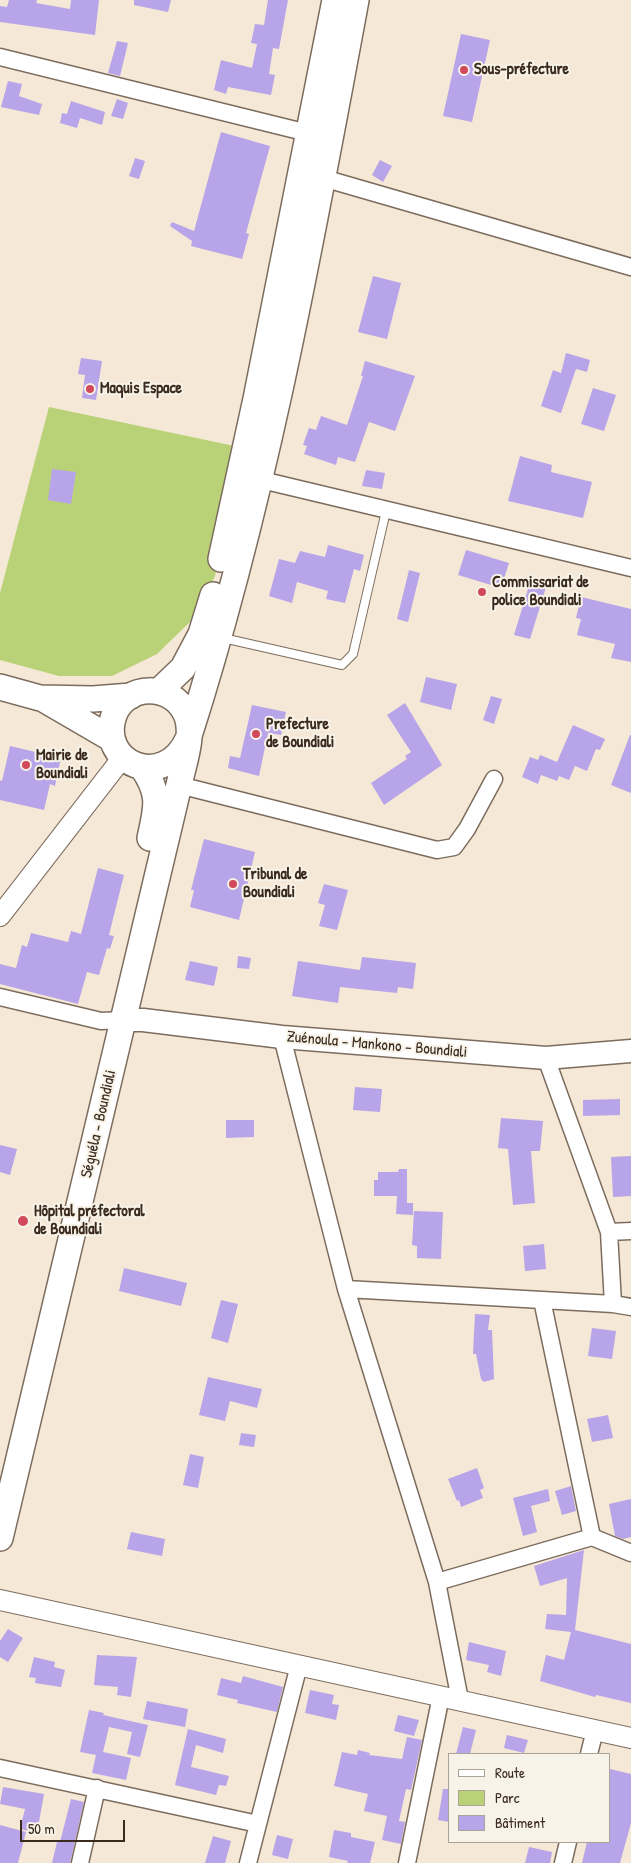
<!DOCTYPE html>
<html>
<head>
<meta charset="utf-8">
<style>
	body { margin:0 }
	#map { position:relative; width:631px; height:1863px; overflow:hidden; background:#f6e8d6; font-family:"Patrick Hand",sans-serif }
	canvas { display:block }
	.legend { position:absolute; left:448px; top:1753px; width:162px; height:90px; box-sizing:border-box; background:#f7f3e8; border:1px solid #aca397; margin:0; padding:6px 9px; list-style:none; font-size:15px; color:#3b2a1e }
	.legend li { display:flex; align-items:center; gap:10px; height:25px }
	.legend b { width:25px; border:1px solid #aca397 }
	.scale { position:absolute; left:20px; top:1820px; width:105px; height:22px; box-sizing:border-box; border:2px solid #3b2a1e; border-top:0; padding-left:6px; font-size:15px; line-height:18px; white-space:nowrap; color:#3b2a1e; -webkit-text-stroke:4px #f7f3e8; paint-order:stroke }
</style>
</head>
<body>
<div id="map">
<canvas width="631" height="1863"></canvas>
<ul class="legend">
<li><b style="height:6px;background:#fff"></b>Route</li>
<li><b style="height:14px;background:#b9d277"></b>Parc</li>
<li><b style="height:14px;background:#b8a4e8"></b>Bâtiment</li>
</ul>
<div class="scale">50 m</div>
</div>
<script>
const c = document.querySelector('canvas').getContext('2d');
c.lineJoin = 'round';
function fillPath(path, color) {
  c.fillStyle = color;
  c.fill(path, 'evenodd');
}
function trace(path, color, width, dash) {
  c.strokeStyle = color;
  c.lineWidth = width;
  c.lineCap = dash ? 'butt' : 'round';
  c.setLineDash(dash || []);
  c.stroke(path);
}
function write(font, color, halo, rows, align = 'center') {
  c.font = font + ' "Patrick Hand",sans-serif';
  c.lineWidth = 4;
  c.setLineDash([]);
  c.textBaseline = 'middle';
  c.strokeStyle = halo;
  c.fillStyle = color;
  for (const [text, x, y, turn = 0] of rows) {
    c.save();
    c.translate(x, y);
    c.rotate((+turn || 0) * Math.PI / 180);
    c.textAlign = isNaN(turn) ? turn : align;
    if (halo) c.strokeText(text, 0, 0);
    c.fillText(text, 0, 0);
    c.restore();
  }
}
fillPath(new Path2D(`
	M49,407L244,448L215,576L194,618L157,654L112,676H59L0,660V593Z`), '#b9d277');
fillPath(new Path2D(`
	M9,0H37L36,3L70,9L71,0H99L95,35L0,22V6L7,7Z
	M134,0H171L168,12L134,5Z
	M268,0H288L279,49L273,48L269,74L275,75L271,95L228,87L226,94L214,90L221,60L252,68L257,44L251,43L255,24L264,25Z
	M461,34L490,40L472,122L443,116Z
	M117,41L128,43L120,76L108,73Z
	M8,81L22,84L19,96L42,104L39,115L1,107Z
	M117,99L128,103L123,119L111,116Z
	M71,101L105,112L102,125L80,118L77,128L60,123L62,113L67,114Z
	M221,132L270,146L246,233L249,234L242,259L191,246L192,241L170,226L172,222L194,231Z
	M135,158L145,161L139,179L129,176Z
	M380,160L392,166L383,182L372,175Z
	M373,276L401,283L387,339L358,332Z
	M566,353L590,360L587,372L576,369L561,413L541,406L553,370L561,373Z
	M81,358L102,361L96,400L82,398L85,375L78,374Z
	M365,361L415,376L395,431L369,422L355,462L338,457L336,465L304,454L307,446L303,445L309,428L316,430L321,416L347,425L363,376H361Z
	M593,388L616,395L604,431L581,424Z
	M520,456L552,465L551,472L592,482L583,518L508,501Z
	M52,469L76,472L71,504L48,500Z
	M366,470L385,473L382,489L362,486Z
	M328,545L364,555L360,571L354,569L345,603L326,599L328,591L297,582L292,603L269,596L279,559L295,563L300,551L325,557Z
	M466,550L509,563L501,588L458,575Z
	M409,570L420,573L408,622L397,619Z
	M531,579L547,584L530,639L514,635Z
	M581,597L631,609V662L611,658L615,644L577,635L581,619L576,618Z
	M426,677L457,684L451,710L420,702Z
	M491,696L502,699L494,724L483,720Z
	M405,703L442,765L384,805L371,783L407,759L405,756L411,752L387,715Z
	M252,705L286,712L281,735L268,733L259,776L228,768L230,756L240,758Z
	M573,725L605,739L600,750L596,749L587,771L575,766L569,780L559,776L557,781L541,775L538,784L522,777L530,757L538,760L540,755L557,762Z
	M630,735H631V793L611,785Z
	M10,746L61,758L55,786L50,784L44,810L0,800V780L2,781Z
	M204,839L255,852L239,920L190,907L194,890H191Z
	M98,868L124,875L109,935L114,936L110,949L107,948L99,975L87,972L78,1004L0,984V964L16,968L22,945L27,947L31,933L68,942L71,931L81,934Z
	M324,884L348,890L337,930L319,926L325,905L318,903Z
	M238,956L251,958L249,969L237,968Z
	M362,957L416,963L413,989L398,987L397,993L340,987L338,1003L292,996L298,961L360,970Z
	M190,961L218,967L214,986L185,980Z
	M355,1087L382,1089L380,1112L353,1110Z
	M620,1099V1115L583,1116V1100Z
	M501,1118L543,1121L540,1151H531L535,1203L513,1205L508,1149L498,1148Z
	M226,1120H254V1137L226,1138Z
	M0,1145L17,1149L10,1175L0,1172Z
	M631,1156V1196L613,1197L611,1157Z
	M399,1169H407V1203H413V1215L396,1214L397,1196H374V1180H378V1172H398Z
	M414,1211L443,1212L441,1259L417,1258V1246L412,1245Z
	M544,1244L546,1269L525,1271L523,1246Z
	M124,1268L187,1283L181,1306L119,1291Z
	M221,1300L238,1304L228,1343L211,1338Z
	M475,1314L490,1315L488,1330H492L494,1379L484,1382L481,1379L476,1354H473Z
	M592,1328L616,1331L612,1359L588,1356Z
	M208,1377L262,1389L257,1408L230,1401L225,1421L199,1415Z
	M608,1415L613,1438L592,1442L587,1419Z
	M241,1433L256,1435L254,1447L239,1445Z
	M190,1454L204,1457L198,1488L183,1485Z
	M477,1468L484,1488L480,1490L483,1498L461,1507L459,1500L457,1501L448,1479Z
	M571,1486L576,1511L562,1515L555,1491Z
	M548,1489L550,1501L531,1506L537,1532L523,1536L513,1498Z
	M631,1499V1537L623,1539L615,1536L609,1504Z
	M131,1532L165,1539L162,1556L127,1549Z
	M584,1550L575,1630L631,1644V1703L596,1695L595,1697L540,1681L546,1655L564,1660L571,1632L545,1629L547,1614L566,1615L567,1578L540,1586L534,1566Z
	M8,1629L23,1638L8,1662L0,1657V1641Z
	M469,1642L506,1651L501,1676L487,1672L489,1665L466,1660Z
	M97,1655L137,1657L131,1697L117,1695L118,1687L94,1685Z
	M34,1657L55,1662L54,1667L65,1670L61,1687L35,1683L36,1678L29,1677Z
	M243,1676L283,1687L277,1712L237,1703L238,1700L217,1695L221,1678L241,1683Z
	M310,1690L334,1695L332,1704L339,1705L336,1720L305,1713Z
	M147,1701L188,1709L185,1727L143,1719Z
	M89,1710L104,1713L103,1715L148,1725L140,1757L127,1754L132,1732L109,1727L103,1752L131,1758L126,1780L92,1773L96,1755L80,1752Z
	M398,1715L419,1720L414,1736L394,1731Z
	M463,1727L476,1730L470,1754H456Z
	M188,1729L226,1739L223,1753L196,1745L191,1767L229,1776L226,1786L219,1785L216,1795L175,1785Z
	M507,1735L528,1740L524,1753L504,1748Z
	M407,1737L422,1740L411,1790L406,1789L399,1821L405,1822L401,1844L382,1840L387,1816L364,1811L368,1794L334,1786L342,1752L357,1755L358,1750L370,1753L369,1755L402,1759Z
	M610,1769L631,1774V1823L620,1863H582L587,1842H610Z
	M3,1787L44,1794L37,1833L20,1829L25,1809L0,1804Z
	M443,1789H450V1822L438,1820Z
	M71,1799L84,1802L70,1863H52L57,1842H60Z
	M0,1825L26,1832L18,1863H0Z
	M334,1830L351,1833V1837L375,1842L370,1863H347L348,1861L329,1857Z
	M277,1835L293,1839L288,1859L272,1855Z
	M213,1836L231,1841L225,1863H205Z
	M529,1847L552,1852L550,1863H525Z`), '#b8a4e8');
const service = new Path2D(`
	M223,638L342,665L353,654L386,511`);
const minor = new Path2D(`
	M0,57L316,135
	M323,178L631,267
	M249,477L631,568
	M179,785L437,850L454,847L467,829L494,779
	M0,997L101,1021L124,1020
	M282,1037L346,1289L437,1582L460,1700
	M546,1058L609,1232L631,1231
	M609,1232L613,1304
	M346,1289L613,1304L631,1307
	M542,1300L592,1537
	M437,1582L592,1537L631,1553
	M589,1754L595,1730
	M0,1768L258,1824
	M80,1863L97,1788
	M248,1863L299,1665
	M407,1863L441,1696
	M563,1863L568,1842`);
const tertiary = new Path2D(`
	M0,916L123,757
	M0,1600L631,1738`);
const secondary = new Path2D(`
	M124,1020H143L282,1037L546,1058L631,1051`);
const primary = new Path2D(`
	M221,559L256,399L335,0
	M0,687L40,698L93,699L131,696
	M159,691L183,668L201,634L213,595
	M45,700L112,739
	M142,767C161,794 157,807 150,838
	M0,1538L179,785C183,765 195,734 186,714C172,683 126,683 114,715C97,763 164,792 188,739C265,499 310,248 356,0`);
trace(service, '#7c6c5e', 10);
trace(minor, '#7c6c5e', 19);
trace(tertiary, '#7c6c5e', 22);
trace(secondary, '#7c6c5e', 25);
trace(primary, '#7c6c5e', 28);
trace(service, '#fff', 8);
trace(minor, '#fff', 16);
trace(tertiary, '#fff', 20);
trace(secondary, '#fff', 22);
trace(primary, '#fff', 25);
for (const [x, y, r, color] of [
	[464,70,5,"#d1495b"],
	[90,389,5,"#d1495b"],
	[482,592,5,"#d1495b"],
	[256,734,5,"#d1495b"],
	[26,765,5,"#d1495b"],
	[233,884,5,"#d1495b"],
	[23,1221,6,"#d1495b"]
]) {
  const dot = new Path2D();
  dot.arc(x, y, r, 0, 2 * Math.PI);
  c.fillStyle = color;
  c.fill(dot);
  trace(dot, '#f7f3e8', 2);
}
write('bold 16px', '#3b2a1e', '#f7f3e8', [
	["Sous-préfecture",474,70],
	["Maquis Espace",100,389],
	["Commissariat de",492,583],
	["police Boundiali",492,601],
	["Prefecture",266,725],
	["de Boundiali",266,743],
	["Mairie de",36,756],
	["Boundiali",36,774],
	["Tribunal de",243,875],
	["Boundiali",243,893],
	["Hôpital préfectoral",34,1212],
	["de Boundiali",34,1230]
], 'left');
write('16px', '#3b2a1e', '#f7f3e8', [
	["Zuénoula - Mankono - Boundiali",377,1045,5],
	["Séguéla - Boundiali",99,1124,-77]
]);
</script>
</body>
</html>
